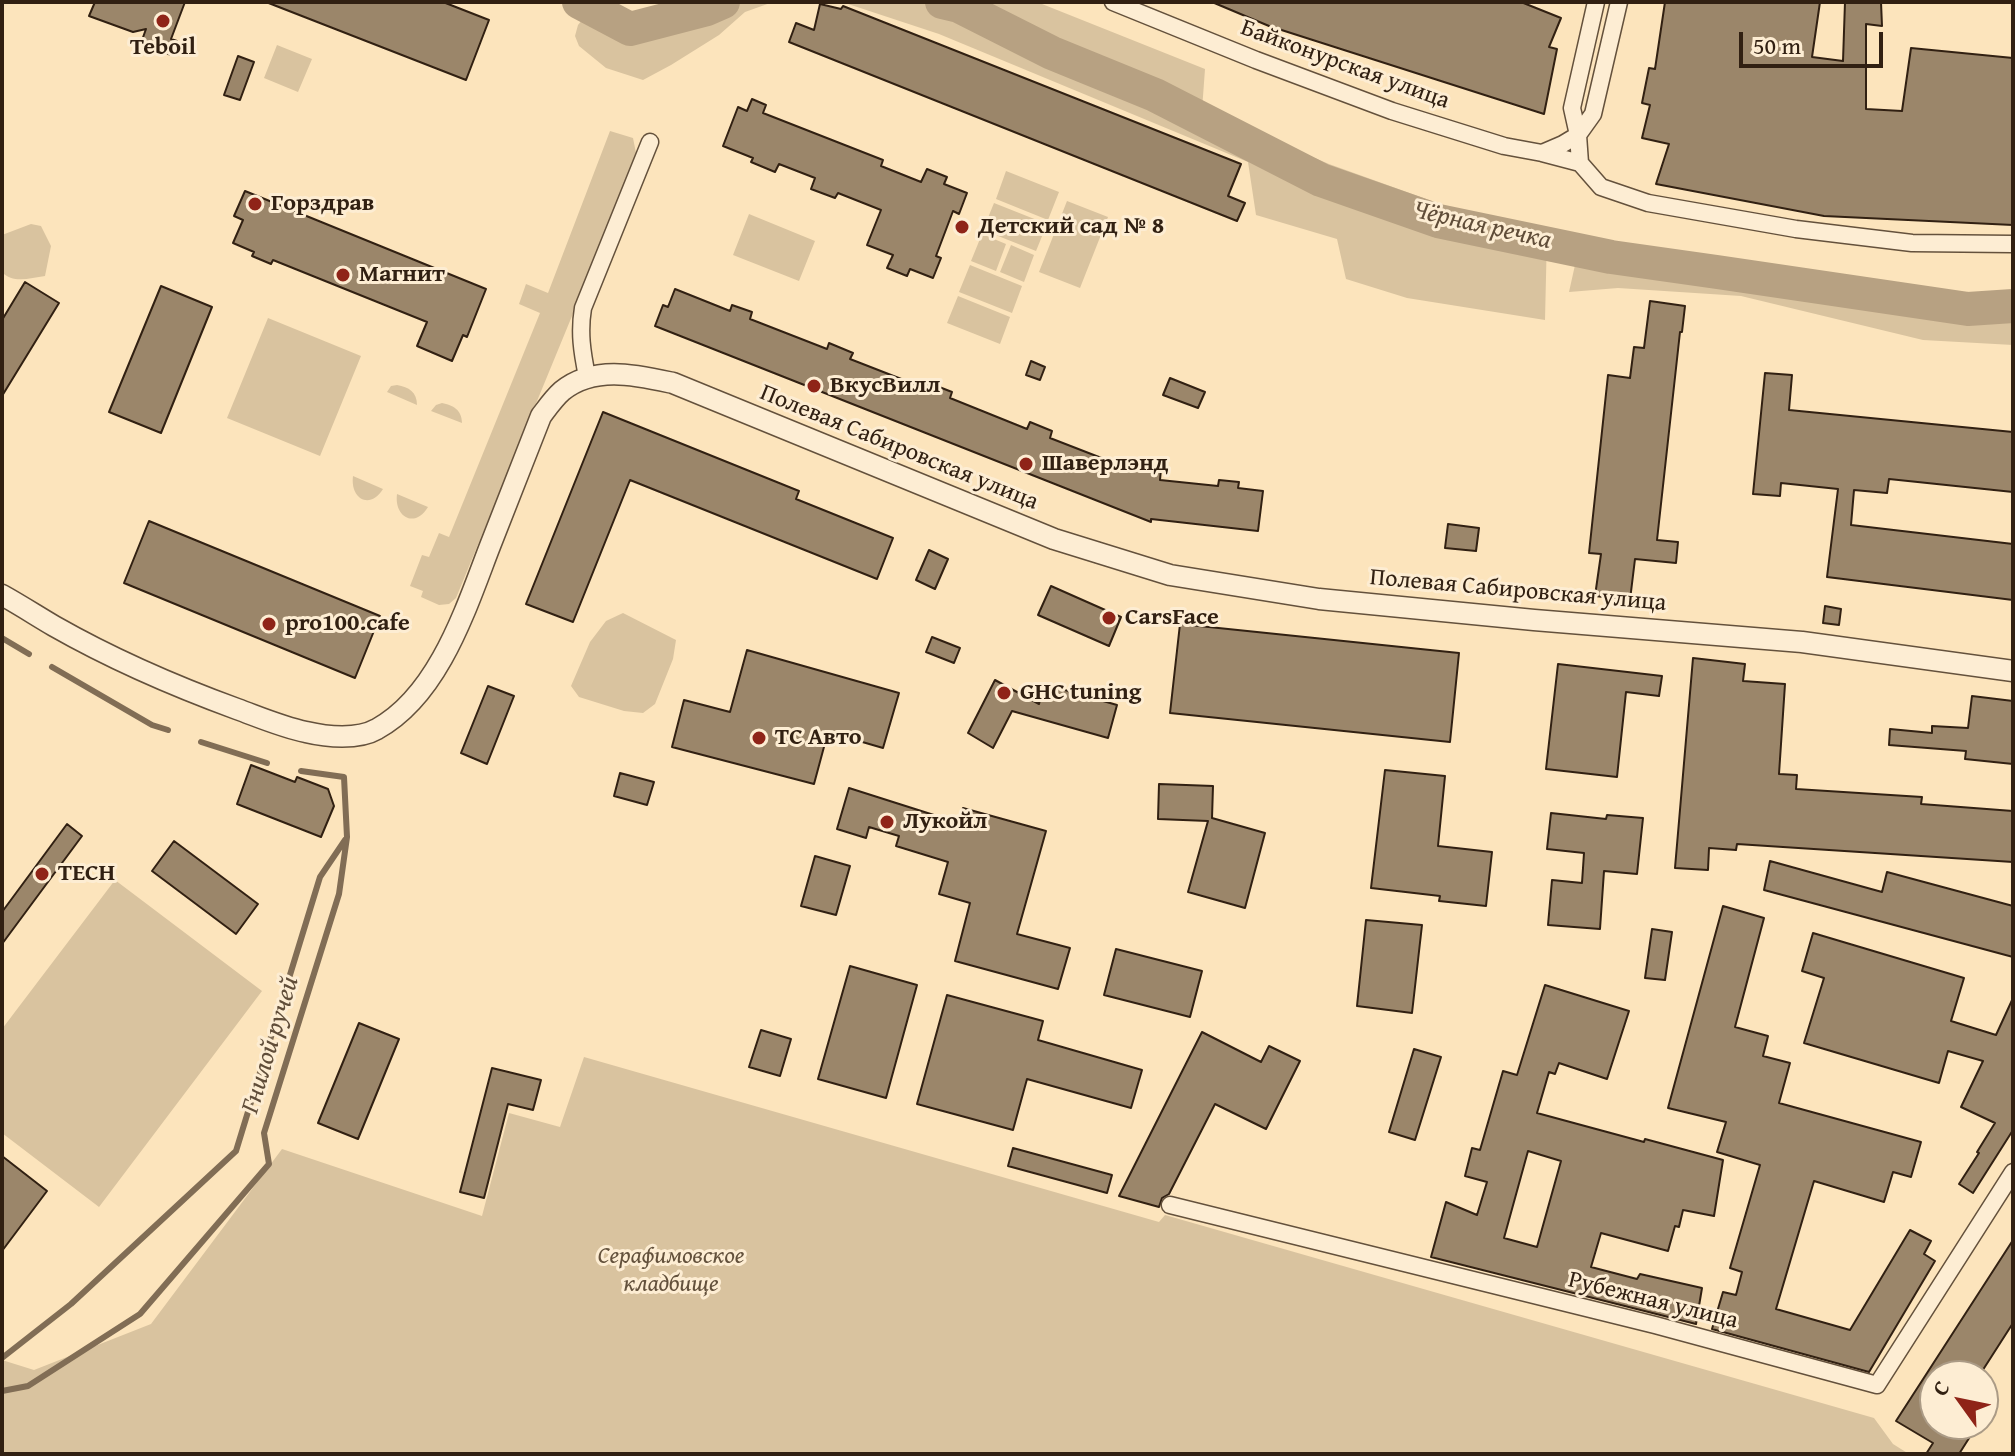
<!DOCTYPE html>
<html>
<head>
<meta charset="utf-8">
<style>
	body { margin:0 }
	#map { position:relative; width:2015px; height:1456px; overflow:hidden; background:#fce4bc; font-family:"Gentium Book Plus",serif }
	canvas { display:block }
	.frame { position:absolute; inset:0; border:4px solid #312012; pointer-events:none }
	.north { position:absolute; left:1919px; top:1360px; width:80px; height:80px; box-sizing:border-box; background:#fdedd3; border:2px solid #ab9b86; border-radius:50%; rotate:303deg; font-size:22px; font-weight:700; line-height:32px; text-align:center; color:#312012 }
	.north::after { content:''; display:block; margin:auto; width:28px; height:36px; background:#8f2418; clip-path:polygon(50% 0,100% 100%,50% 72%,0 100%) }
	.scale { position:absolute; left:1739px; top:32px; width:144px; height:36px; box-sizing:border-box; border:4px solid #312012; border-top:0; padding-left:10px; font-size:24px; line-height:28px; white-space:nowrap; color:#312012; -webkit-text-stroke:6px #fdedd3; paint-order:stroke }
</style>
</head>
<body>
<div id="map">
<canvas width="2015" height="1456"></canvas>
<div class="frame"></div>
<div class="north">С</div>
<div class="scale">50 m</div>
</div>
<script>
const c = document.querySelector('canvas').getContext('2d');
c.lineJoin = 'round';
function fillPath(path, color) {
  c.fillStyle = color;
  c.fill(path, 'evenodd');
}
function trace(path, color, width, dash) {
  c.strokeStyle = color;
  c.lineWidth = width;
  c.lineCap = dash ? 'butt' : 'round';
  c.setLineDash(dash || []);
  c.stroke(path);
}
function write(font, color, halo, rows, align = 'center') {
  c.font = font + ' "Gentium Book Plus",serif';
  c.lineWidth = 6;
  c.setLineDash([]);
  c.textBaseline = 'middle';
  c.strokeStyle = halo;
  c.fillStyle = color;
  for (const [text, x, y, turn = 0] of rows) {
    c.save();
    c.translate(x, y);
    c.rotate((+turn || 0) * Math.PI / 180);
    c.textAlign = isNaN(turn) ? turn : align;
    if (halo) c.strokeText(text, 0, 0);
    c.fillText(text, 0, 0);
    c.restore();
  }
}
fillPath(new Path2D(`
	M664,2H773L745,12L719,35L671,65L643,80L606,68L579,46L575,36L578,25L592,8L605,7L634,23L662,8Z
	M842,2H1037L1205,69L1202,110L1329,164L1443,205L1547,234L1545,320L1407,298L1346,279L1337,239L1256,215L1248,162L939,34Z
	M277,45L312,59L298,92L264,78Z
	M610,131L633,138L637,158L456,598L449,604L439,605L421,597L423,591L410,586L422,555L429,557L439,533L449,537L540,313L519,304L526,284L548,293Z
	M1006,171L1059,192L1048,220L996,199Z
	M1067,201L1108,217L1080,288L1039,272Z
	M994,203L1047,224L1036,251L983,230Z
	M749,214L815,241L799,281L733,255Z
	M31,224L41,226L51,246L45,276C30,278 13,284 2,272V235Z
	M982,234L1006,244L996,271L971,261Z
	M1011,245L1034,255L1024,282L1000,272Z
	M1577,256L1966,315L2013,312V345L1923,340L1741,296L1618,288L1569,292Z
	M970,265L1022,286L1012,313L959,292Z
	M958,296L1010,317L1000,344L947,323Z
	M268,318L361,356L320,456L227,418Z
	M397,385C409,387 417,392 417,405L387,392L391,386Z
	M442,403C453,405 462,410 462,423L431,411L436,405Z
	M353,476L383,489C370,510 350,499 353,476Z
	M397,494L428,507C415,529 394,517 397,494Z
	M623,613L676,640L673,659L655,704L643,713L624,711L579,697L571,686L590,642L606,621Z
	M115,880L262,991L99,1207L2,1133V1029Z
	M584,1057L1159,1222L1165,1215L1874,1418L1893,1444L1909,1454H2V1360L34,1370L151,1324L282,1149L482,1216L509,1113L560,1127Z`), '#d9c39f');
trace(new Path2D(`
	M2,638L29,654
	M52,667L152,725L168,730
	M201,742L267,763
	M2,1358L71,1304L236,1151L320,877L345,840
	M2,1391L28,1386L140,1314L269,1164L264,1133L339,894L347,837L344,777L301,771`), '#816d55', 6);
trace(new Path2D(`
	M579,2L630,29L707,9L723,2
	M942,2L959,6L1052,53L1155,95L1321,180L1438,221L1611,257L1717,272L1968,309L2013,306`), '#b7a182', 34);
const building = new Path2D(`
	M95,2H185L171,39L177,41L171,55L141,43L146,29L133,32L89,16Z
	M266,2H443L489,20L466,80Z
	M1212,2H1521L1561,18L1549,47L1557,49L1544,114L1269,26Z
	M1665,2H1820L1812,57L1843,61L1845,2H1881L1882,26L1866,24V109L1902,111L1911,48L2013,58V225L1824,216L1656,184L1669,144L1642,138L1650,105L1642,103L1649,68L1655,69Z
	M820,4L841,9L843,6L1241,164L1228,196L1245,203L1237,221L789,42L796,23L814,30Z
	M238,56L254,62L240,100L224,95Z
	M752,99L766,105L763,113L883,160L881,166L921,182L927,169L947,177L944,184L967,193L959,214L953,211L936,256L941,258L933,278L910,269L907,276L887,268L893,255L867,245L881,210L838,193L835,198L811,189L815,178L779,164L775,172L751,162L753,158L723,146L738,107L747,111Z
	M245,191L486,289L467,337L463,335L452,361L417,346L427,322L273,260L271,264L252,256L254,252L233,243L243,220L234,216Z
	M25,282L59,303L2,396V320Z
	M161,286L212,307L161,433L109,412Z
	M675,289L730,311L732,305L752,312L750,319L827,349L829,343L853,353L850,359L927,389L929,383L952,392L950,398L1027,429L1030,422L1052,431L1050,438L1135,471L1136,467L1161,469L1160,480L1218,486L1219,480L1239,482L1238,488L1263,491L1258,531L1151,519V522L655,326L663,305L668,307Z
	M1650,301L1685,306L1682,332H1680L1657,540L1678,542L1676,563L1635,559L1630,600L1595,596L1601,554L1589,553L1608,375L1630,378L1634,347L1644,348Z
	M1031,361L1045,367L1040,380L1026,375Z
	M1765,373L1792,375L1789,410L2013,432V492L1889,479L1887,493L1854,490L1851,525L2013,544V600L1827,577L1838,489L1781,483L1780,496L1753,494Z
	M1170,378L1205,392L1198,408L1163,395Z
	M603,412L799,491L796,499L893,538L877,579L630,480L573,622L526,604Z
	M149,521L380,616L355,678L124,583Z
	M1448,524L1479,528L1476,551L1445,548Z
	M929,550L948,559L935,589L916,580Z
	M1051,586L1121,617L1109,646L1038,615Z
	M1825,606L1841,609L1839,625L1823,623Z
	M1180,624L1459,653L1450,742L1170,713Z
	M932,637L960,648L954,663L926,652Z
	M747,650L899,693L883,748L828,732L814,784L672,747L684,700L730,712Z
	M1693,658L1745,664L1743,681L1785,684L1779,774L1797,775L1796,789L1922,797L1921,804L2013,811V862L1737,844L1736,850L1709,848L1708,870L1675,868Z
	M1558,664L1662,676L1659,696L1626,692L1617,777L1546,769Z
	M995,680L1039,704L1044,684L1117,705L1108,738L1012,711L993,748L968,733Z
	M488,686L514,696L487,764L461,753Z
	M1972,696L2013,701V764L1965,759L1966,751L1889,745L1890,729L1932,733V726L1968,728Z
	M251,765L295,782L297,777L328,789L334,806L321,837L237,804Z
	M1385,770L1445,776L1438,846L1492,852L1486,906L1439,901L1440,896L1371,888Z
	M620,773L654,782L647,805L614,796Z
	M1159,784L1213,786L1212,818L1265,833L1245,908L1188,892L1208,821L1158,819Z
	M849,788L959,823L963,808L1046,831L1017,934L1070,948L1058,989L955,961L970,903L939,894L948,862L896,846L899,836L869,827L866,838L837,829Z
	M1551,813L1606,819L1607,815L1643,818L1637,874L1604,871L1600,929L1548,925L1552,880L1582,883L1584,853L1547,849Z
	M67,824L82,836L2,944V912Z
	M174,841L258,904L236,934L152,871Z
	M815,856L850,866L836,915L801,906Z
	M1770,861L1882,892L1887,872L2013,906V957L1764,890Z
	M1723,906L1764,918L1735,1027L1768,1036L1763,1056L1790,1063L1779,1103L1921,1142L1911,1177L1893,1172L1884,1202L1814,1181L1776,1309L1850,1330L1910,1230L1931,1241L1924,1254L1935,1261L1869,1372L1712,1329L1723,1292L1736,1295L1742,1272L1730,1268L1760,1165L1717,1152L1726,1122L1668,1108Z
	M1366,920L1422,925L1412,1013L1357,1006Z
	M1652,929L1672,932L1665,980L1645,978Z
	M1813,933L1964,978L1951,1021L1996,1035L2013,998V1130L1973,1193L1959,1184L1979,1153L1977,1152L1995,1123L1961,1107L1983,1061L1948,1051L1939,1083L1804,1043L1824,978L1802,971Z
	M1116,949L1202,971L1190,1017L1104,995Z
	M850,966L917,985L886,1098L818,1079Z
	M1545,985L1629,1011L1607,1079L1559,1063L1555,1074L1549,1072L1537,1113L1644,1142L1645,1139L1723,1160L1714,1216L1683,1210L1679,1227L1675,1226L1668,1251L1601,1233L1591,1267L1637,1279L1640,1274L1702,1288L1696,1324L1431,1257L1446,1202L1477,1215L1487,1182L1465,1176L1472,1148L1480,1150L1503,1071L1517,1075ZM1528,1151L1561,1161L1537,1247L1504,1238Z
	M947,995L1043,1021L1038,1040L1142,1070L1131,1108L1027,1079L1013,1130L917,1104Z
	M359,1023L399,1039L358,1139L318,1123Z
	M761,1030L791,1039L780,1076L749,1067Z
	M1202,1032L1261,1062L1269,1046L1300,1061L1266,1129L1215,1104L1169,1194L1162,1198L1159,1207L1119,1196Z
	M1414,1049L1441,1057L1415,1140L1389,1132Z
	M492,1068L541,1080L533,1110L508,1104L484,1198L460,1192Z
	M1013,1148L1112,1175L1107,1193L1008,1166Z
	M2,1156L47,1191L2,1251Z
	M2013,1240V1323L1979,1376H1935V1424H1978L1959,1454H1926L1933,1443L1896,1421Z`);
fillPath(building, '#9b866a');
trace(building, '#312012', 2);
const minor = new Path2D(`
	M1113,2L1256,60L1392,111L1504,146L1542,153L1563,144L1578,135L1593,114L1619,2
	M1542,153L1580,163L1601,187L1648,203L1796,229L1912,243L2013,244
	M1580,163L1578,135L1572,108L1596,2
	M587,376C582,352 579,332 583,308L650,142
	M1170,1205L1655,1325L1877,1385L2013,1172`);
const tertiary = new Path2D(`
	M2,595C20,605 37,616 54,626C112,659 174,686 237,709C259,717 282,727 306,732C327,737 358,740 377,729C439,695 466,608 490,546C507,503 524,460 541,416C547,408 554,398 562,391C594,365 636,375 673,383L1054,539L1170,575L1319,599L1534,620L1802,642L2013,671`);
trace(minor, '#64513c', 19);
trace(tertiary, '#64513c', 23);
trace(minor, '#fdedd3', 16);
trace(tertiary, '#fdedd3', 20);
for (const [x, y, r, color] of [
	[163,21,8,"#8f2418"],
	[255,204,8,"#8f2418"],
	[962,227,8,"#8f2418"],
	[343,275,8,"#8f2418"],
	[814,386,8,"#8f2418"],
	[1026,464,8,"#8f2418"],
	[1109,618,8,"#8f2418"],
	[269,624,8,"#8f2418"],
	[1004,693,8,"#8f2418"],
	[759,738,8,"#8f2418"],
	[887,822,8,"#8f2418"],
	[42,874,8,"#8f2418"]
]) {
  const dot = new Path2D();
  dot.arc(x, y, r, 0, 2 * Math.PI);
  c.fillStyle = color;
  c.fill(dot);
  trace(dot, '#fdedd3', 3);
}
write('bold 24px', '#312012', '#fdedd3', [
	["Teboil",163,48,"center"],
	["Горздрав",271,204],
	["Детский сад № 8",978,227],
	["Магнит",359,275],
	["ВкусВилл",830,386],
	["Шаверлэнд",1042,464],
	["CarsFace",1125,618],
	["pro100.cafe",285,624],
	["GHC tuning",1020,693],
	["ТС Авто",775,738],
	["Лукойл",903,822],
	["TECH",58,874]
], 'left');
write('24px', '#312012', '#fdedd3', [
	["Байконурская улица",1345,65,20],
	["Полевая Сабировская улица",899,448,22],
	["Полевая Сабировская улица",1518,591,5],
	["Рубежная улица",1653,1301,14]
]);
write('italic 24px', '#63513c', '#fdedd3', [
	["Серафимовское",671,1257],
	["кладбище",671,1285]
]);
write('italic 26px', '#604d39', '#fdedd3', [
	["Чёрная речка",1482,226,13],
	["Гнилой ручей",271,1045,-73]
]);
</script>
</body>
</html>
